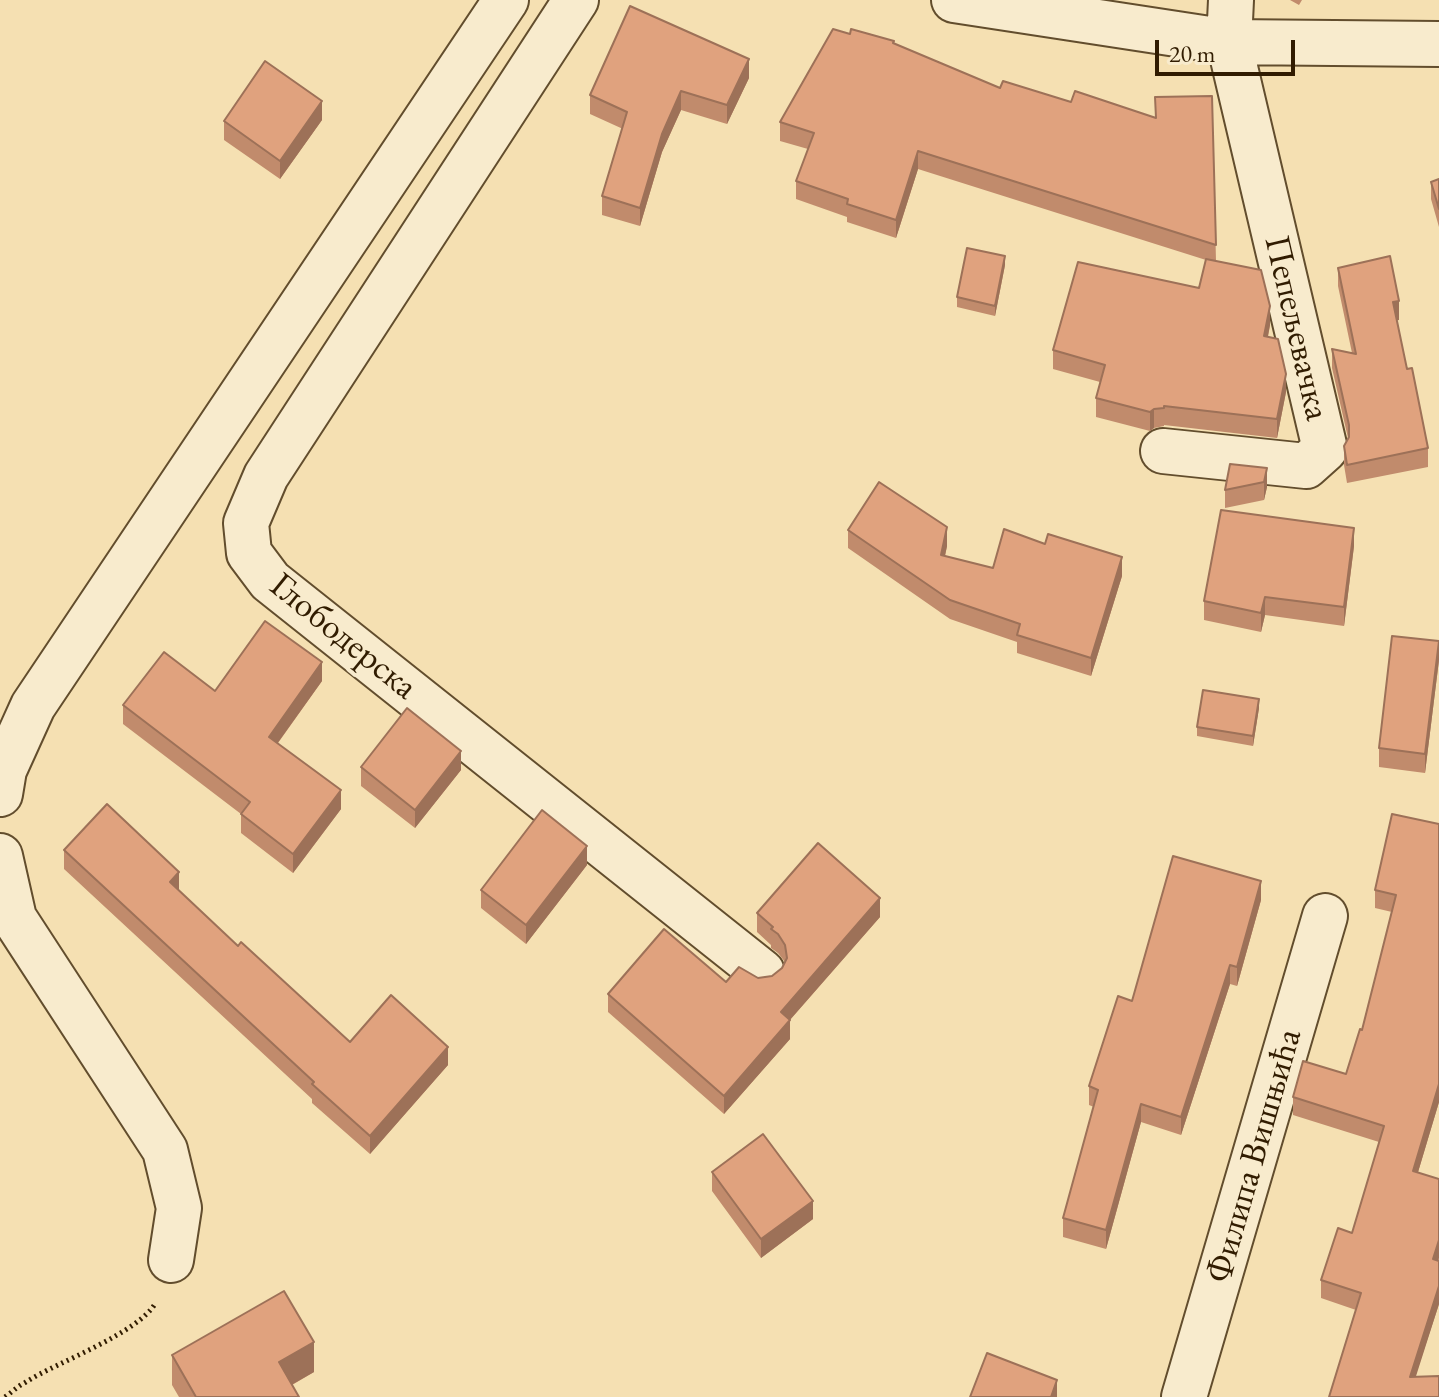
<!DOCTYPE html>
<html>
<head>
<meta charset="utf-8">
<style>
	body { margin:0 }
	#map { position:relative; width:1439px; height:1397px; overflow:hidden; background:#f5e0b2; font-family:"EB Garamond",serif }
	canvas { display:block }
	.scale { position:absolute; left:1155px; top:40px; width:140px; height:36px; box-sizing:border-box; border:4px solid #311c01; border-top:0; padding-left:10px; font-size:24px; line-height:28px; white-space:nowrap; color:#311c01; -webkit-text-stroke:6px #f8ebcd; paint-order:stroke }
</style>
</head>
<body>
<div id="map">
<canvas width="1439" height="1397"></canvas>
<div class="scale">20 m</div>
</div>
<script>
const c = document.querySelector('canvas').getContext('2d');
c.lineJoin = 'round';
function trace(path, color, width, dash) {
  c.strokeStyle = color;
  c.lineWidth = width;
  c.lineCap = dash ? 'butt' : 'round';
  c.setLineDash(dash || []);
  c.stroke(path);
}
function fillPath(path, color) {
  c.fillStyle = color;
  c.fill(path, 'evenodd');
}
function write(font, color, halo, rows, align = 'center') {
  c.font = font + ' "EB Garamond",serif';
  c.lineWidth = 8;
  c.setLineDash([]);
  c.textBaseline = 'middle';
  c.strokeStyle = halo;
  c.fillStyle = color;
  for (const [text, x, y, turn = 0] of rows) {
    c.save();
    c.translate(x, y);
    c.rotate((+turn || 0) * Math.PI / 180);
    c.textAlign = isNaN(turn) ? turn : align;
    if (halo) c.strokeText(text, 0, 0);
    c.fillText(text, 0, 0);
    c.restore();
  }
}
const minor = new Path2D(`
	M576,0L266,476L246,523L249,553L270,581L762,972
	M954,0L1229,42L1439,44
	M1163,451L1306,466L1325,449L1229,42L1231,0
	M0,794L4,770L33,706L506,0
	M0,856L14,918L165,1150L179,1208L171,1260
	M1184,1397L1325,916`);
trace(minor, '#624d2d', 48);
trace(new Path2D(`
	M5,1397C12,1392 18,1386 26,1382C57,1362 140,1333 156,1302`), '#311c01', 5, [2, 4]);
trace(minor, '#f8ebcd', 44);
fillPath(new Path2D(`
	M1290,0H1302L1299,5Z
	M894,44L1000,88L1155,118L1212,96L1216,261L1270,325L1268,337L1286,392L1277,438L1164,425V426L1154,428L1150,431L1096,417V398L1100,382L1053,369V350L1199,288L1206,260L918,169L896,238L847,222V217L796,199V181L808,149L780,141V122Z
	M749,78L727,124L681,110L662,152L640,226L602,215V196L623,129L590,114V95Z
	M322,120L280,179L224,140V121Z
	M1439,179V227L1431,199V182Z
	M1005,265L995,316L957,307V297Z
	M1338,268L1399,320H1397L1407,369L1428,448V467L1347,483L1344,465V446L1348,438L1332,368V349L1352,353L1338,286Z
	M1267,468V487L1264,500L1225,508V490Z
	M848,530L947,546L945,556L993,568L1122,576L1091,676L1017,653V642L950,619L848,548Z
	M1354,546L1344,626L1265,615L1261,632L1204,620V601Z
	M1439,660L1425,773L1379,767V748Z
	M322,681L278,743L341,809L293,873L241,833V814L123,724V705L215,691Z
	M1259,708L1253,746L1197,736V727Z
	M361,767L461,770L415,828L361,786Z
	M1439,824V1102L1418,1172L1439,1261V1304L1415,1377L1329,1397L1356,1310L1321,1298V1280L1352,1233L1379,1142L1293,1115V1097L1346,1074L1362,1030L1392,912L1375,908V890Z
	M64,850L179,891L238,946L350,1042L448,1065L370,1154L312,1103V1099L64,869Z
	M587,865L526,944L481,908V890Z
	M1261,900L1237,986L1230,984L1181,1135L1141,1122L1106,1249L1063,1237V1218L1094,1107L1089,1105V1086L1132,1001Z
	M757,913L880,917L790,1020V1039L724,1114L608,1012V994L772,976L782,968L785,962L778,953L771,948V945L757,932Z
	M712,1172L813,1219L761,1258L712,1191Z
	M172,1355L314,1372L292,1385L299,1397H179L172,1385Z`), '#c18b6c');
fillPath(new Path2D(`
	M749,59V78L727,124V105Z
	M681,91V110L662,152L640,226V208L662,134Z
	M322,101V120L280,179V161Z
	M918,151V169L896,238V220Z
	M1005,256V265L995,316V306Z
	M1399,301V320L1393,321V302Z
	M1270,306V325L1264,355V336Z
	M1286,374V392L1277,438V419Z
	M1154,409V428L1150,431V412Z
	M1267,468V487L1264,500V482Z
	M947,527V546L941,574V555Z
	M1354,528V546L1344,626V607Z
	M1122,557V576L1091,676V658Z
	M1265,597V615L1261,632V613Z
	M1439,641V660L1425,773V754Z
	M322,662V681L269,755V737Z
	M1259,699V708L1253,746V736Z
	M461,751V770L415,828V810Z
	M341,790V809L293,873V854Z
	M587,846V865L526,944V925Z
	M179,872V890L170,882Z
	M1261,881V900L1237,986V967Z
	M880,898V917L781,1030V1012Z
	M1230,965V984L1181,1135V1117Z
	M790,1020V1039L724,1114V1096Z
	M448,1047V1065L370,1154V1136Z
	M1439,1084V1102L1413,1189V1171Z
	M1141,1104V1122L1106,1249V1230Z
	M813,1201V1219L761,1258V1239Z
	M1439,1240V1258L1433,1277V1259Z
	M1439,1286V1304L1410,1395V1377Z
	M314,1342V1372L279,1392V1362Z
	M1057,1380V1397H1051Z`), '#9d7158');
const building = new Path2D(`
	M630,6L749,59L727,105L681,91L662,134L640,208L602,196L627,112L590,95Z
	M833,29L850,34L851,29L894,41L893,43L1000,88L1003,81L1071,102L1075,91L1156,118L1155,97L1212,96L1216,245L918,151L896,220L847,204L848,199L796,181L814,133L780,122Z
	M265,61L322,101L280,161L224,121Z
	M1439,179V209L1431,182Z
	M967,248L1005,256L995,306L957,297Z
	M1390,256L1399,301L1393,302L1407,369L1412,368L1428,448L1347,465L1344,446L1349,437V425L1332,349L1356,354L1338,268Z
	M1206,259L1261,270L1270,306L1264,336L1278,339L1286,374L1277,419L1164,406V408L1154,409L1150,412L1096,398L1105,365L1053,350L1078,262L1199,288Z
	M1230,464L1267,468L1264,482L1225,490Z
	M879,482L947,527L941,555L993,568L1004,529L1045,544L1048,534L1122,557L1091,658L1017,635L1020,624L950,600L848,530Z
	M1221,510L1354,528L1344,607L1265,597L1261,613L1204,601Z
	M265,621L322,662L269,737L341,790L293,854L241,814L250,802L123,705L164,652L215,691Z
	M1392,636L1439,641L1425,754L1379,748Z
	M1203,690L1259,699L1253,736L1197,727Z
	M407,708L461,751L415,810L361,767Z
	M107,804L179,872L170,882L238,946L241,942L350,1042L391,995L448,1047L370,1136L312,1084L314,1082L64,850Z
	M542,810L587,846L526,925L481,890Z
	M1392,814L1439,824V1084L1413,1171L1439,1179V1240L1433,1259L1439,1261V1286L1410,1377L1439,1376V1397H1329L1361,1293L1321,1280L1338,1228L1352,1233L1384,1126L1293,1097L1303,1061L1346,1074L1360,1029L1362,1030L1396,895L1375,890Z
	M818,843L880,898L781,1012L790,1020L724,1096L608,994L664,929L726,982L739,967L758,978L772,976L782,968L787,958L785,945L778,934L771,929L773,927L757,913Z
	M1173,856L1261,881L1237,967L1230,965L1181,1117L1141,1104L1106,1230L1063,1218L1098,1090L1089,1086L1118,996L1132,1001Z
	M763,1134L813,1201L761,1239L712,1172Z
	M284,1291L314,1342L279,1362L299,1397H196L172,1355Z
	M987,1353L1057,1380L1051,1397H970Z`);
fillPath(building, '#e0a27e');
trace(building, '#9d7158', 2);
write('36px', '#311c01', '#f8ebcd', [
	["Пепељевачка",1296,328,77],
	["Глободерска",343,637,39],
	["Филипа Вишњића",1255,1156,-74]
]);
</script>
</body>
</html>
